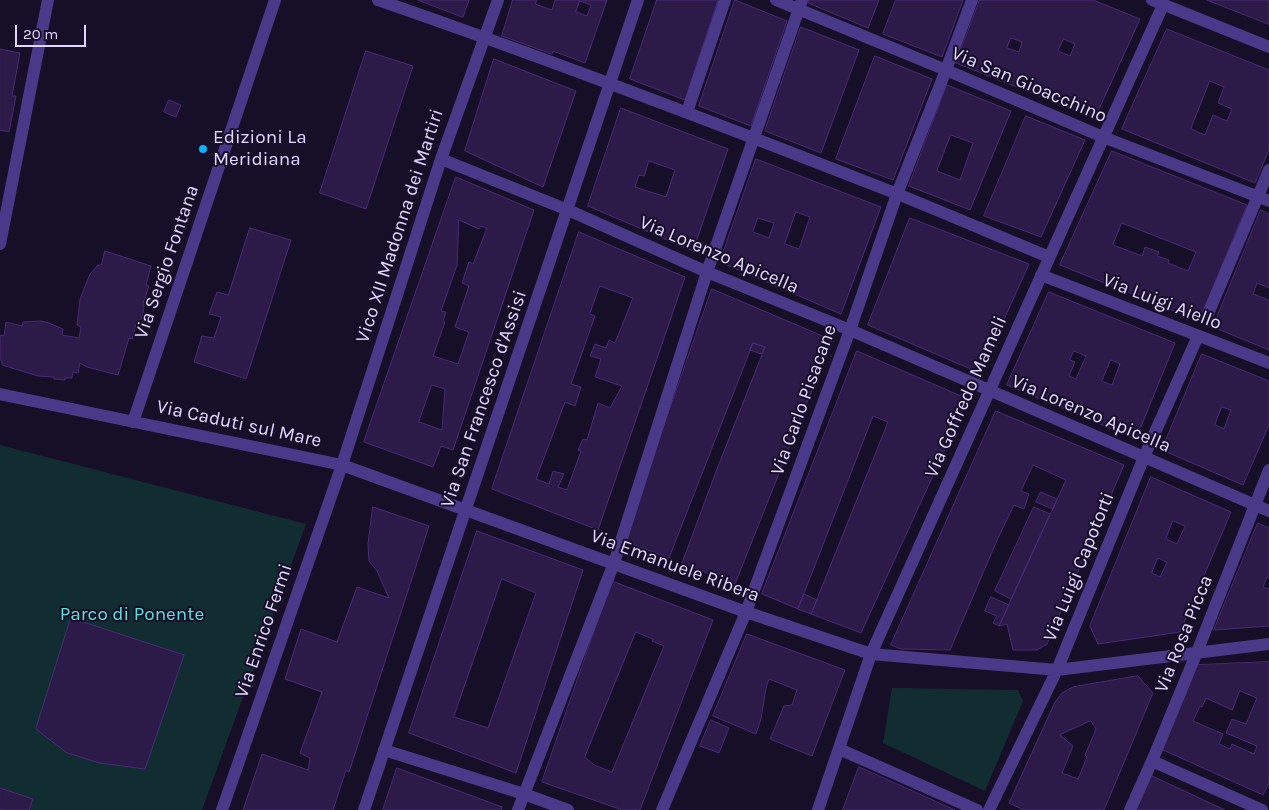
<!DOCTYPE html>
<html>
<head>
<meta charset="utf-8">
<style>
	body { margin:0 }
	#map { position:relative; width:1269px; height:810px; overflow:hidden; background:#170e27; font-family:Karla,sans-serif }
	canvas { display:block }
	.scale { position:absolute; left:15px; top:25px; width:71px; height:22px; box-sizing:border-box; border:2px solid #e2d5ff; border-top:0; padding-left:6px; font-size:15px; line-height:18px; white-space:nowrap; color:#e2d5ff; -webkit-text-stroke:4px #170e27; paint-order:stroke }
</style>
</head>
<body>
<div id="map">
<canvas width="1269" height="810"></canvas>
<div class="scale">20 m</div>
</div>
<script>
const c = document.querySelector('canvas').getContext('2d');
c.lineJoin = 'round';
function fillPath(path, color) {
  c.fillStyle = color;
  c.fill(path, 'evenodd');
}
function trace(path, color, width, dash) {
  c.strokeStyle = color;
  c.lineWidth = width;
  c.lineCap = dash ? 'butt' : 'round';
  c.setLineDash(dash || []);
  c.stroke(path);
}
function write(font, color, halo, rows, align = 'center') {
  c.font = font + ' Karla,sans-serif';
  c.lineWidth = 4;
  c.setLineDash([]);
  c.textBaseline = 'middle';
  c.strokeStyle = halo;
  c.fillStyle = color;
  for (const [text, x, y, turn = 0] of rows) {
    c.save();
    c.translate(x, y);
    c.rotate((+turn || 0) * Math.PI / 180);
    c.textAlign = isNaN(turn) ? turn : align;
    if (halo) c.strokeText(text, 0, 0);
    c.fillText(text, 0, 0);
    c.restore();
  }
}
fillPath(new Path2D(`
	M0,445L306,524L202,810H0Z
	M892,688L1018,690L1023,701L985,791L883,743Z`), '#112d32');
const building = new Path2D(`
	M418,0H469L463,17Z
	M513,0H537L535,4L552,10L555,0H607L585,63L553,51L552,54L502,36ZM580,1L591,5L587,16L576,12Z
	M657,0H718L685,100L630,79Z
	M735,0L787,21L751,126L699,106Z
	M809,0H879L868,28L808,3Z
	M896,0H963L942,57L883,34Z
	M980,0H1093L1140,19L1095,118L956,63ZM1011,38L1022,42L1019,52L1007,48ZM1064,39L1075,44L1070,56L1058,51Z
	M1207,0H1269V24Z
	M801,27L859,50L821,153L765,131Z
	M1167,29L1269,70V150L1255,183L1122,129ZM1210,81L1224,87L1218,103L1232,109L1227,121L1213,115L1205,135L1191,129Z
	M0,49L20,53L12,96H16L9,132L0,130Z
	M366,51L413,66L366,209L320,193Z
	M875,56L932,79L893,180L836,159Z
	M494,59L576,91L543,187L465,151Z
	M947,85L1011,111L970,210L909,186ZM951,135L973,143L960,180L937,171Z
	M169,100L181,105L176,117L164,112Z
	M621,108L728,149L693,251L588,206ZM649,161L675,170L666,197L635,187L639,175L644,176Z
	M1026,116L1085,140L1041,237L984,216Z
	M1112,151L1247,205L1199,321L1060,265ZM1122,223L1196,252L1188,271L1168,263L1169,260L1157,256L1159,252L1145,247L1142,256L1113,245Z
	M756,159L881,207L841,314L720,262ZM796,212L810,217L799,249L785,244ZM758,218L774,223L769,238L753,232Z
	M456,177L534,210L453,450L441,446L433,467L364,442ZM459,220L479,229L481,226L487,228L473,264L469,262L462,283L469,286L455,327L469,332L458,364L433,356L445,322L443,321L446,312L441,311L457,265ZM432,385L445,389L442,430L419,422Z
	M1261,210L1269,214V288L1257,283L1253,294L1269,300V350L1213,327Z
	M910,218L1029,264L980,373L868,325Z
	M250,228L291,240L246,379L194,362L202,336L214,338L221,317L209,314L217,292L228,295Z
	M579,232L685,277L598,530L492,489ZM600,286L633,298L615,343L609,340L606,348L595,344L590,356L601,359L595,377L622,386L610,408L598,403L587,440L583,439L578,450L581,451L567,490L558,487L564,474L553,471L549,484L536,479L565,402L575,406L581,387L571,384L595,316L590,314Z
	M105,251L151,266L146,285L149,286L143,304L144,307L142,318L137,322L132,339L129,338L118,375L87,367L80,363L78,373L73,372L72,378H65V380L54,379V377L38,376L2,365V361L0,360V335L4,336L6,322L22,326L23,322L41,321L49,323L63,329L62,335L79,338L81,327L77,325L80,299L90,274L98,265H101Z
	M712,289L832,340L735,584L682,563L717,469L765,347L753,343L669,558L624,541Z
	M1049,292L1175,343L1136,439L1007,385ZM1074,351L1086,356L1076,379L1069,376L1075,362L1070,360ZM1111,360L1120,364L1112,385L1102,381Z
	M753,343L765,347L761,354L750,350Z
	M857,351L968,399L861,633L811,614L888,422L873,416L798,609L762,594Z
	M1202,354L1269,381V425L1243,485L1162,450ZM1222,407L1231,410L1224,429L1215,425Z
	M996,411L1124,465L1047,644L1037,650H1013L1007,624L999,626L1066,480L1033,465L1021,491L1029,494L1024,509L1014,505L998,538L950,650L901,649L891,645Z
	M1151,477L1231,512L1180,632L1098,644L1090,626ZM1173,521L1185,526L1177,544L1166,539ZM1158,558L1167,562L1160,577L1152,573Z
	M1041,492L1057,499L1053,509L1036,502Z
	M373,507L429,526L349,772L346,770L333,810H243L262,754L308,770L310,758L300,753L322,692L285,679L301,629L337,642L357,587L389,598L377,571L369,561L368,544Z
	M1034,507L1050,514L1011,599L995,591Z
	M1258,523L1269,528V578L1267,577L1263,587L1268,589L1269,588V626L1214,630Z
	M477,531L583,570L516,773L409,733ZM502,579L536,593L488,728L454,717Z
	M612,581L713,620L640,810H622L542,782ZM636,632L653,639L652,641L664,646L612,772L594,765L585,757Z
	M804,594L817,600L811,614L798,609Z
	M991,597L1009,605L999,626L993,623L997,616L985,611Z
	M71,618L184,655L145,769L100,763L67,753L36,729Z
	M747,634L845,670L812,756L770,739L784,706L792,705L797,690L769,679L766,688L761,719L756,734L713,716Z
	M1269,662V783L1263,795L1161,749L1197,665ZM1240,691L1257,698L1246,724L1232,719L1226,733L1257,746L1254,754L1232,744L1230,749L1219,744L1223,734L1193,721L1200,706L1202,707L1206,698L1232,710Z
	M1138,676L1153,693L1104,810H1024L1009,803L1055,702L1062,693L1073,687ZM1091,721L1096,729L1085,755L1087,757L1078,779L1062,773L1073,746L1060,735Z
	M711,720L729,728L719,753L700,746Z
	M859,767L955,810H843Z
	M397,768L502,807L501,810H383Z
	M1150,775L1225,810H1135Z
	M0,788L33,799L29,810H0Z`);
fillPath(building, '#2c1a49');
trace(building, '#482b76', 1);
trace(new Path2D(`
	M0,244L48,0`), '#4a3888', 12);
trace(new Path2D(`
	M378,0C552,60 724,126 895,193C947,214 998,236 1049,257
	M776,0L946,70L1103,137L1269,201
	M687,112L725,0
	M441,159L568,210L707,272L850,330L1269,511
	M1041,275L1269,363
	M1208,314L1269,170
	M0,394L342,465L746,612L871,654L1057,670L1269,644
	M133,422L275,0
	M839,749L977,810
	M384,750L524,794L568,810
	M1152,761L1262,810
	M222,810L342,465L441,159L498,0
	M518,810L614,563L707,272L802,0
	M662,810L746,612L850,330L897,194L946,70L972,0
	M818,810L871,654L1163,5
	M989,810L1057,670L1144,457L1198,336
	M1130,810L1152,761L1197,652L1269,470`), '#4a3888', 12);
trace(new Path2D(`
	M1152,0L1269,47
	M364,810L638,0`), '#4a3888', 12);
for (const [x, y, r, color] of [
	[203,149,5,"#01b6ff"]
]) {
  const dot = new Path2D();
  dot.arc(x, y, r, 0, 2 * Math.PI);
  c.fillStyle = color;
  c.fill(dot);
  trace(dot, '#170e27', 2);
}
write('19px', '#e2d5ff', '#170e27', [
	["Via San Gioacchino",1029,85,23],
	["Vico XII Madonna dei Martiri",400,226,-72],
	["Via Lorenzo Apicella",719,255,23],
	["Via Sergio Fontana",167,262,-71],
	["Via Luigi Aiello",1162,302,21],
	["Via Goffredo Mameli",966,397,-66],
	["Via San Francesco d'Assisi",484,399,-71],
	["Via Carlo Pisacane",804,400,-70],
	["Via Lorenzo Apicella",1091,414,23],
	["Via Caduti sul Mare",239,424,12],
	["Via Emanuele Ribera",675,566,20],
	["Via Luigi Capotorti",1079,567,-68],
	["Via Enrico Fermi",264,631,-71],
	["Via Rosa Picca",1184,634,-68]
]);
write('19px', '#e2d5ff', '#170e27', [
	["Edizioni La",213,138],
	["Meridiana",213,160]
], 'left');
write('19px', '#5be4dc', '#170e27', [
	["Parco di Ponente",132,615]
]);
</script>
</body>
</html>
